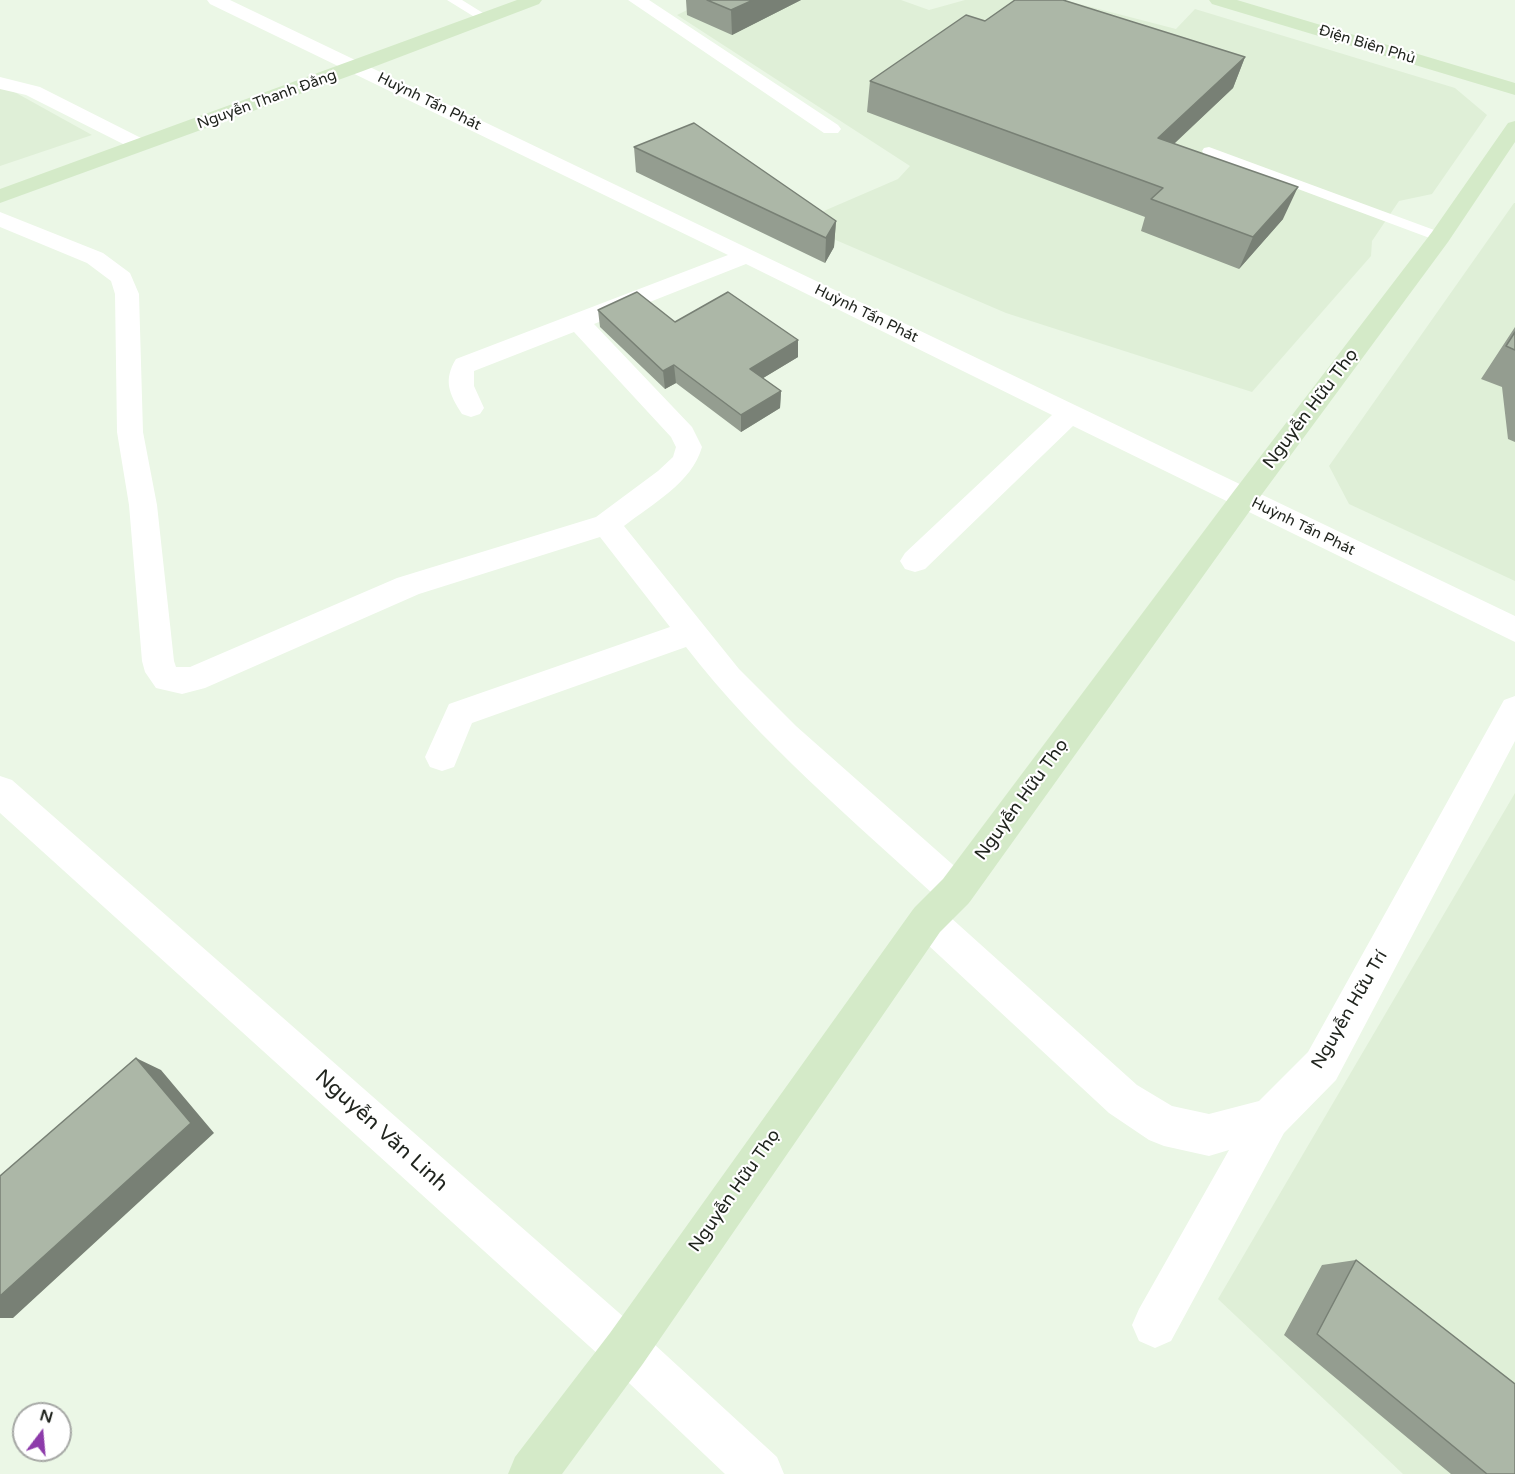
<!DOCTYPE html>
<html>
<head>
<meta charset="utf-8">
<style>
	body { margin:0 }
	#map { position:relative; width:1515px; height:1474px; overflow:hidden; background:#ebf7e6; font-family:"Varela Round",sans-serif }
	canvas { display:block }
	.north { position:absolute; left:12px; top:1402px; width:60px; height:60px; box-sizing:border-box; background:#fff; border:2px solid #a6a8a5; border-radius:50%; rotate:16deg; font-size:16px; font-weight:700; line-height:24px; text-align:center; color:#21251f }
	.north::after { content:''; display:block; margin:auto; width:21px; height:27px; background:#8d3baa; clip-path:polygon(50% 0,100% 100%,50% 72%,0 100%) }
</style>
</head>
<body>
<div id="map">
<canvas width="1515" height="1474"></canvas>
<div class="north">N</div>
</div>
<script>
const c = document.querySelector('canvas').getContext('2d');
c.lineJoin = 'round';
function fillPath(path, color) {
  c.fillStyle = color;
  c.fill(path, 'evenodd');
}
function trace(path, color, width, dash) {
  c.strokeStyle = color;
  c.lineWidth = width;
  c.lineCap = dash ? 'butt' : 'round';
  c.setLineDash(dash || []);
  c.stroke(path);
}
function write(font, color, halo, rows, align = 'center') {
  c.font = font + ' "Varela Round",sans-serif';
  c.lineWidth = 4.5;
  c.setLineDash([]);
  c.textBaseline = 'middle';
  c.strokeStyle = halo;
  c.fillStyle = color;
  for (const [text, x, y, turn = 0] of rows) {
    c.save();
    c.translate(x, y);
    c.rotate((+turn || 0) * Math.PI / 180);
    c.textAlign = isNaN(turn) ? turn : align;
    if (halo) c.strokeText(text, 0, 0);
    c.fillText(text, 0, 0);
    c.restore();
  }
}
fillPath(new Path2D(`
	M707,0H901L929,10L965,0H1064L1176,29L1195,9L1455,88L1487,115L1432,194L1399,201L1372,241L1371,256L1252,392L1006,313L796,223L898,179L910,166L677,15Z
	M0,88L9,89L92,135L0,166Z
	M1514,203H1515V581L1349,504L1329,466Z
	M1515,793V1474H1403L1218,1299Z`), '#dfefd7');
fillPath(new Path2D(`
	M447,0H462L491,18L485,22L481,21Z
	M1209,147L1445,234L1448,237L1440,242L1435,240L1204,154L1202,151L1204,148Z`), '#fff');
fillPath(new Path2D(`
	M207,0H230L1515,616V642L1073,426L925,569L915,572L905,569L900,561L905,553L1052,415L746,264L594,324L692,427L702,447C692,483 652,504 624,526L739,669L796,726L969,879L974,891L969,903L956,908L943,903C854,821 760,743 686,647L472,723L454,767L442,771L430,767L425,757L449,704L670,627L600,537L419,594L205,688L182,694L156,688L145,672L142,661L129,505L117,432L115,294L111,281L87,263L0,227V212L103,253L130,273L139,294L143,432L157,505L174,661L176,667H190L397,578L596,517L658,471L673,457L676,447L671,437L574,332L474,371V386L484,408L480,414L471,417L462,414C449,394 443,380 456,359L728,255L210,4Z
	M628,0H649L838,125L841,129L838,133H824Z
	M0,77L40,87L147,141L150,145L147,149L140,151L133,149L26,95L0,89Z
	M1515,696V741L1336,1080L1284,1133L1171,1341L1155,1348L1139,1341L1132,1325L1139,1309L1229,1150L1209,1156L1164,1146L1149,1140L1109,1113L914,932L909,920L914,908L927,903L940,908L1137,1085L1172,1106L1209,1114L1259,1101L1308,1052L1504,700Z
	M0,776L12,780L642,1333L777,1457L784,1474H725L610,1365L0,813Z`), '#fff');
fillPath(new Path2D(`
	M517,0H542L539,4L363,71L0,203V189Z
	M1209,0H1237L1515,83V95L1212,4Z
	M1515,121V142L1448,242L1254,505L969,903L940,932L642,1365L562,1474H508L515,1457L610,1333L914,908L943,879L1234,491L1432,232L1508,123Z`), '#d4eac8');
fillPath(new Path2D(`
	M686,0H801L732,35L687,15Z
	M985,21L1245,57L1233,88L1174,144L1283,219L1239,269L1141,231L1145,217L867,112L870,81Z
	M634,147L836,221L834,247L825,263L636,172Z
	M598,310L675,322L798,357L763,378L781,391L780,408L741,432L676,383L665,389L600,327Z
	M1515,327V442L1508,439L1502,387L1481,379Z
	M1356,1260L1515,1474H1451L1284,1335L1322,1265Z`), '#949d90');
fillPath(new Path2D(`
	M753,0H801L732,35L731,10Z
	M1245,57L1233,88L1147,169L1158,138Z
	M1298,187L1283,219L1239,269L1253,237Z
	M836,221L834,247L825,263L826,238Z
	M798,340V357L750,386V369Z
	M674,365L676,383L665,389L663,371Z
	M781,391L780,408L741,432V415Z
	M136,1058L161,1070L214,1133L13,1318H0V1296Z`), '#788075');
const building = new Path2D(`
	M707,0H753L731,10Z
	M1015,0H1063L1245,57L1158,138L1298,187L1253,237L1151,199L1163,188L870,81L966,15L985,21Z
	M694,123L836,221L826,238L634,147Z
	M637,292L675,322L728,292L798,340L750,369L781,391L741,415L674,365L663,371L598,310Z
	M1515,332V350L1506,346Z
	M136,1058L191,1123L0,1296V1176Z
	M1356,1260L1515,1384V1474H1487L1317,1334Z`);
fillPath(building, '#acb7a7');
trace(building, '#788075', 1.5);
write('15px', '#21251f', '#fff', [
	["Điện Biên Phủ",1367,45,17],
	["Nguyễn Thanh Đằng",267,100,-20],
	["Huỳnh Tấn Phát",429,102,26],
	["Huỳnh Tấn Phát",866,314,26],
	["Huỳnh Tấn Phát",1303,527,26]
]);
write('18px', '#21251f', '#fff', [
	["Nguyễn Hữu Thọ",1311,409,-53],
	["Nguyễn Hữu Thọ",1022,800,-54],
	["Nguyễn Hữu Trí",1350,1010,-60],
	["Nguyễn Hữu Thọ",735,1191,-55]
]);
write('21px', '#21251f', '#fff', [
	["Nguyễn Văn Linh",381,1131,42]
]);
</script>
</body>
</html>
